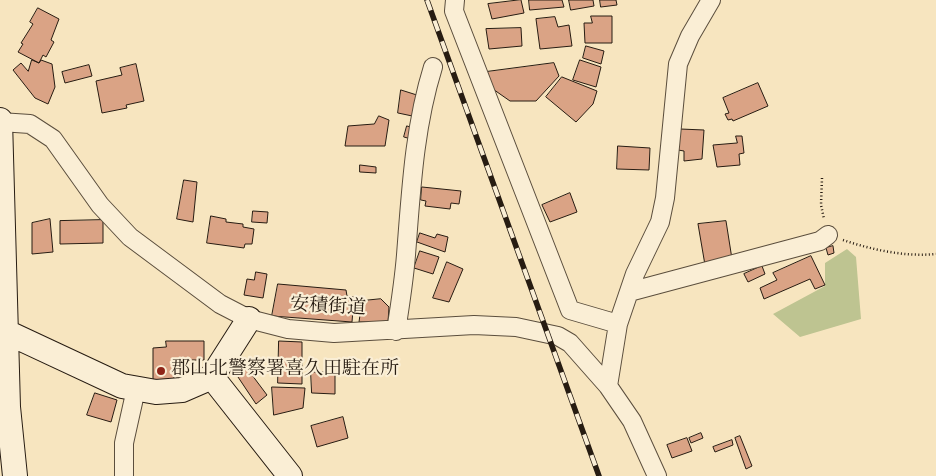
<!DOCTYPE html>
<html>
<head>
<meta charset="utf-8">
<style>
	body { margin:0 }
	canvas { display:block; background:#f7e5bf }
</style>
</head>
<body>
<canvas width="936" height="476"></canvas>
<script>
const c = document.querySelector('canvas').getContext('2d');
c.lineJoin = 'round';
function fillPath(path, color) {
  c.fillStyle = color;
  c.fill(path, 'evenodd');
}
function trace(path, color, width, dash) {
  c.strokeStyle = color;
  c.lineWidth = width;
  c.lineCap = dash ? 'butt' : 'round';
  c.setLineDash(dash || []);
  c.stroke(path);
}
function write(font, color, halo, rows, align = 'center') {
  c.font = font + ' Vollkorn,"Noto Serif JP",serif';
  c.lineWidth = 4.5;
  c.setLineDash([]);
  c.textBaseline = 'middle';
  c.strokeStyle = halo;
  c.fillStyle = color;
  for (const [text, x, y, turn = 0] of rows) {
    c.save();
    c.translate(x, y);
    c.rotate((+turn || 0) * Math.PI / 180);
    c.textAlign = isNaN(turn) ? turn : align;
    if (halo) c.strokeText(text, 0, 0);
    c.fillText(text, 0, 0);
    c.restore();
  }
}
fillPath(new Path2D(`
	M847,249L856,257L861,319L800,337L773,314L825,286V263Z`), '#bec491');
const building = new Path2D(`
	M521,0L524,13L492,19L488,4Z
	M529,0H562L564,7L530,10Z
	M569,0H593L594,6L571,10Z
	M600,0H616L617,5L601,7Z
	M38,8L59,19L51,40L54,42L46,57L43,55L39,63L18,52L23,44L21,43L33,24L30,22Z
	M591,16H612V43H585L584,23H592Z
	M555,17L558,27L569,25L572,46L540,49L536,19Z
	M521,28L522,46L489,49L486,29Z
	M586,46L604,51L601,64L583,58Z
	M32,60L39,63L41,60L52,64L55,87L48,104L35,98L13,70L21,63L28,71Z
	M580,60L601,67L596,87L573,80Z
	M554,63L559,76L536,101H510L490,87L486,72Z
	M136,64L144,101L126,105L127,108L102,113L96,81L122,75L120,68Z
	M89,65L92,76L65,83L62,72Z
	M562,77L597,91L593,104L576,122L546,97Z
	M758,83L768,106L733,121L732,119L728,120L725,114L729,113L723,98Z
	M401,90L420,96L417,117L398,113Z
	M379,116L389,120L385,146H345L348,126L374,124Z
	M407,126L414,128L411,139L404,137Z
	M680,129L704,130L702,159L684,161V151L678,150Z
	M736,136H742L744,153L739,154L740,165L717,167L713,145L737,143Z
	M618,146L650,148L649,170L617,169Z
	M360,165L376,167V173L360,172Z
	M184,180L197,182L193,222L177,219Z
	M422,187L461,191L459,204L451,203L450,209L425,206L426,201L421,200Z
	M570,193L577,212L550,222L542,205Z
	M253,211L268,212L267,223L252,222Z
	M211,216L226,219V222L243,224V227L254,229L252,244H245L244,248L207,243Z
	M50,219L53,252L32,254V223Z
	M103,220V243L60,244V221Z
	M726,221L732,259L705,265L698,224Z
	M420,233L435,238L437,234L448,237L445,252L417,242Z
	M833,246L834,253L828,255L826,248Z
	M420,251L439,257L433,274L414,268Z
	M811,256L825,285L815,289L810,279L764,299L760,288L777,280L773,273Z
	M447,262L463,269L449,302L433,298Z
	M762,266L765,274L748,282L744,274Z
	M256,272L267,274L263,298L244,295L247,279L254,280Z
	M278,284L346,290L347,296L354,297L352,322L272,316Z
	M381,299L389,307L388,322H359L362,301Z
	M166,341H204V360H174V380L153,381V348L166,347Z
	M279,341L302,342V384L278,383Z
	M243,363L267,395L256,404L234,371Z
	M311,372H335V394L312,393Z
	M272,387L305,388L303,408L274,415Z
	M95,393L117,400L111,422L87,415Z
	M343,417L348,438L317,447L311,426Z
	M701,433L703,438L691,443L689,438Z
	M740,436L752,466L746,469L735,438Z
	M687,438L692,451L672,458L667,445Z
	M732,440L733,445L715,452L713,447Z`);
fillPath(building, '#daa385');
trace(building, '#271c12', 1);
const street = new Path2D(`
	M455,0L454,11L570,310L618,324
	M0,122L30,124L53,139L100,205L130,237L220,304L249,319L288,329L334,333L474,325L516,327L558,336L570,343L608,386L632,421L657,476
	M629,292L820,241L828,235
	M396,331C400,306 404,280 406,255C411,192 414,128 433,67
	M608,386L618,324L635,274L660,222L665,198L678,64L690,36L711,0
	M124,476V443L136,389`);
const secondary = new Path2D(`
	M0,120L8,407L15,476
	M0,329L122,386L156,392L182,390L212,377L249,319
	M212,377L290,476`);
trace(street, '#5b4e3d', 20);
trace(secondary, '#271c12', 26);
trace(new Path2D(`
	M822,178L821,205L824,219
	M843,240C873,250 905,257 936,254`), '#271c12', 2.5, [1, 2.5]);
trace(street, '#faeed5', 18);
trace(secondary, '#faeed5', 24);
const rail = new Path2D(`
	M427,0L599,476`);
trace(rail, '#271c12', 5.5);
trace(rail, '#faeed5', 4, [11]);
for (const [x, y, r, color] of [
	[161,371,5,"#8f2418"]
]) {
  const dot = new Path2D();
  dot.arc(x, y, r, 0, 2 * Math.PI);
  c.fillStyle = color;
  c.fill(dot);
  trace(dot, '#faeed5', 2);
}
write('19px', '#271c12', '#faeed5', [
	["安積街道",328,308,3]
]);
write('19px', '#271c12', '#faeed5', [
	["郡山北警察署喜久田駐在所",171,371]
], 'left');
</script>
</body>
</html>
